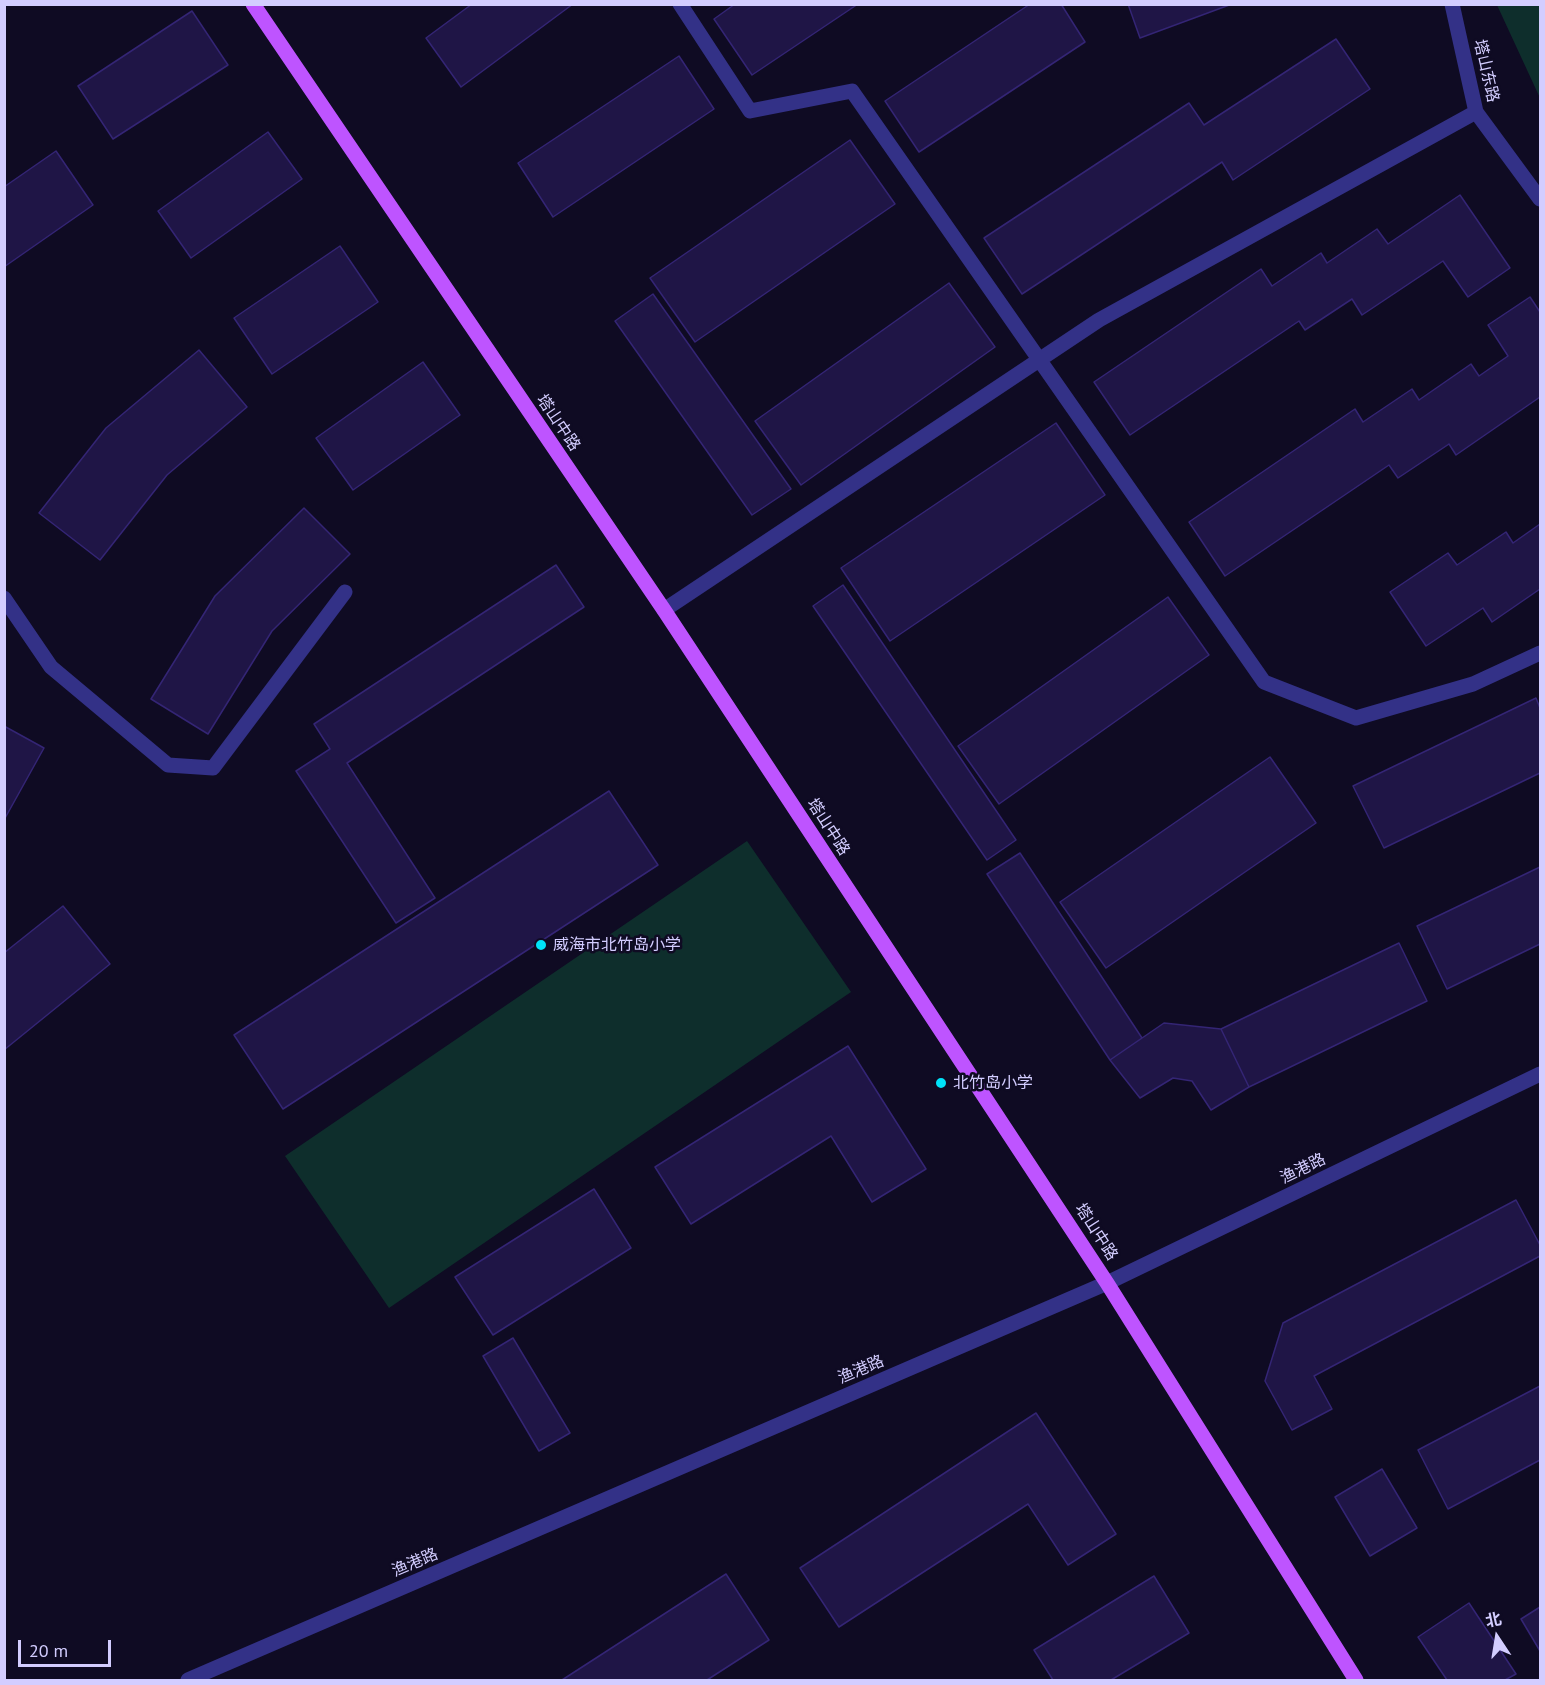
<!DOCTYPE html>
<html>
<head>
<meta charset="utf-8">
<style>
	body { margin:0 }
	#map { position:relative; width:1545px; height:1685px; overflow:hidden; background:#0f0b23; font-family:"PT Sans","Noto Sans SC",sans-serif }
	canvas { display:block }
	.frame { position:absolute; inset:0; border:6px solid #d3cdff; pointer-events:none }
	.north { position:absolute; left:1467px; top:1607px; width:60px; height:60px; -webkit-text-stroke:4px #0f0b23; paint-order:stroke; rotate:348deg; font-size:16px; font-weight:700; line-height:24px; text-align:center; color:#d3cdff }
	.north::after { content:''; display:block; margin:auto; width:21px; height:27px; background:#d3cdff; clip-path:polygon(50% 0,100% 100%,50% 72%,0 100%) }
	.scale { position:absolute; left:18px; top:1640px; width:93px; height:27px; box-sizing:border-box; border:3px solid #d3cdff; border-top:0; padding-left:8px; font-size:18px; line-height:21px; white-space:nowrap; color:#d3cdff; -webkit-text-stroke:4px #0f0b23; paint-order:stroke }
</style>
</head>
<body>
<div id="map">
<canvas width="1545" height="1685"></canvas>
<div class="frame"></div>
<div class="north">北</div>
<div class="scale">20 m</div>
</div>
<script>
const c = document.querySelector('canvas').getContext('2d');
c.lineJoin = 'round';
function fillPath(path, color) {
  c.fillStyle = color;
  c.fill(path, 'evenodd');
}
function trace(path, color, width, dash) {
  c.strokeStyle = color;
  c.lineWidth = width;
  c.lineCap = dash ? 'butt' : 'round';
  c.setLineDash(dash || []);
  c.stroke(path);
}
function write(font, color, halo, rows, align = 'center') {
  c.font = font + ' "PT Sans","Noto Sans SC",sans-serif';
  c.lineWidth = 5;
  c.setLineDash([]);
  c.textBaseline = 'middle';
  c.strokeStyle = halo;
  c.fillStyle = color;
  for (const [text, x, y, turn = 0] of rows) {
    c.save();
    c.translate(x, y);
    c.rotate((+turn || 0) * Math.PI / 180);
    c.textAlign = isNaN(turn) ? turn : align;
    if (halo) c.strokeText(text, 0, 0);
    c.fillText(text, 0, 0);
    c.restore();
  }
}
fillPath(new Path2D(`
	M1497,5H1540V98Z
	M747,841L851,992L389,1308L285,1156Z`), '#0e2e2c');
const building = new Path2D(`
	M472,4H573L461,87L426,38Z
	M735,4H858L752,75L714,19Z
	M1030,4H1061L1085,42L919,152L885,101Z
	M1128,4H1232L1140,38Z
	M192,11L228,65L113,139L78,86Z
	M1336,39L1370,89L1233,180L1222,162L1022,294L984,238L1189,103L1204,125Z
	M679,56L714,109L553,217L518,163Z
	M268,132L302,179L191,258L158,211Z
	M850,140L895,204L695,342L650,278Z
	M56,151L93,205L4,267V187Z
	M1460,195L1510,268L1468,297L1443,261L1362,315L1352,299L1305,330L1299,321L1130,435L1094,382L1261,269L1272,286L1321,253L1327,263L1377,229L1388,244Z
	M340,246L378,302L272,374L234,318Z
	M949,283L995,347L801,485L755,421Z
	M653,294L791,489L752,515L615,321Z
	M1530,297L1540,312V397L1456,455L1449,444L1398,478L1389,465L1225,576L1189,522L1355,409L1363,422L1412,389L1419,400L1471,364L1479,376L1508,356L1488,325Z
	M199,350L247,407L167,475L100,560L39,513L106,428Z
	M423,362L460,415L353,490L316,438Z
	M1056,423L1105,495L890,641L841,568Z
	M304,508L350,554L272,631L208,734L151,699L215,596Z
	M1540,524V589L1492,622L1483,608L1426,646L1390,592L1448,553L1457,565L1506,532L1513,543Z
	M556,565L584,607L347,763L435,898L396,923L296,771L330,749L314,724Z
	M843,585L1016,840L987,860L813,606Z
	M1168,597L1209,655L999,804L958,746Z
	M1536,698L1540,708V773L1384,848L1353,786Z
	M4,726L44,748L4,820Z
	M1270,757L1316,823L1106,968L1060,902Z
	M609,791L658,865L283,1109L234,1035Z
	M1020,853L1142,1038L1110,1060L987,874Z
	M1540,867V944L1447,989L1417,926Z
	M63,906L110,964L4,1050V953Z
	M1399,943L1427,1001L1249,1087L1221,1029Z
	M1164,1023L1221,1029L1249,1087L1211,1110L1192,1081L1173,1078L1140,1098L1110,1060Z
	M848,1046L926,1169L872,1202L831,1136L691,1224L655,1167Z
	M594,1189L631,1248L493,1335L455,1277Z
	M1516,1200L1540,1245V1256L1314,1376L1332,1409L1292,1430L1265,1381L1283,1323Z
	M513,1338L570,1433L539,1451L483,1356Z
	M1540,1386V1460L1448,1509L1418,1450Z
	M1036,1413L1116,1534L1068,1565L1028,1504L839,1627L800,1568Z
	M1382,1469L1417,1528L1370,1556L1335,1497Z
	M726,1574L769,1640L707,1680H562Z
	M1154,1576L1189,1633L1111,1680H1053L1034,1650Z
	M1469,1603L1516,1674L1505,1680H1447L1418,1637Z
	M1540,1607V1651L1521,1619Z`);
fillPath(building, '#1f1546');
trace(building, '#342575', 1.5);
trace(new Path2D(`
	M680,4L750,111L852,91L1264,682L1356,718L1473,684L1540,653
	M1452,4L1476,112L1540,199
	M4,598L51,667L168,765L213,768L345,592
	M664,610L1099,320L1476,112
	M188,1680L1107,1283L1540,1074`), '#333187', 15);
trace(new Path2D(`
	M253,4L664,610L1107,1283L1356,1680`), '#be54ff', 15);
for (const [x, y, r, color] of [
	[541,945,6,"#00e2f8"],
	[941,1083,6,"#00e2f8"]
]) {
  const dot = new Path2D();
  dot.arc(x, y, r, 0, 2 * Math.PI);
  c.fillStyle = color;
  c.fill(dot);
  trace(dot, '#0f0b23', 2);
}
write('16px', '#d3cdff', '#0f0b23', [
	["塔山东路",1486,71,77],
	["塔山中路",558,423,56],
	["塔山中路",828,827,57],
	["渔港路",1303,1169,-26],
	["塔山中路",1096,1232,57],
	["渔港路",861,1370,-23],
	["渔港路",415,1563,-23]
]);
write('16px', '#d3cdff', '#0f0b23', [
	["威海市北竹岛小学",553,945],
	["北竹岛小学",953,1083]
], 'left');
</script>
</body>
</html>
